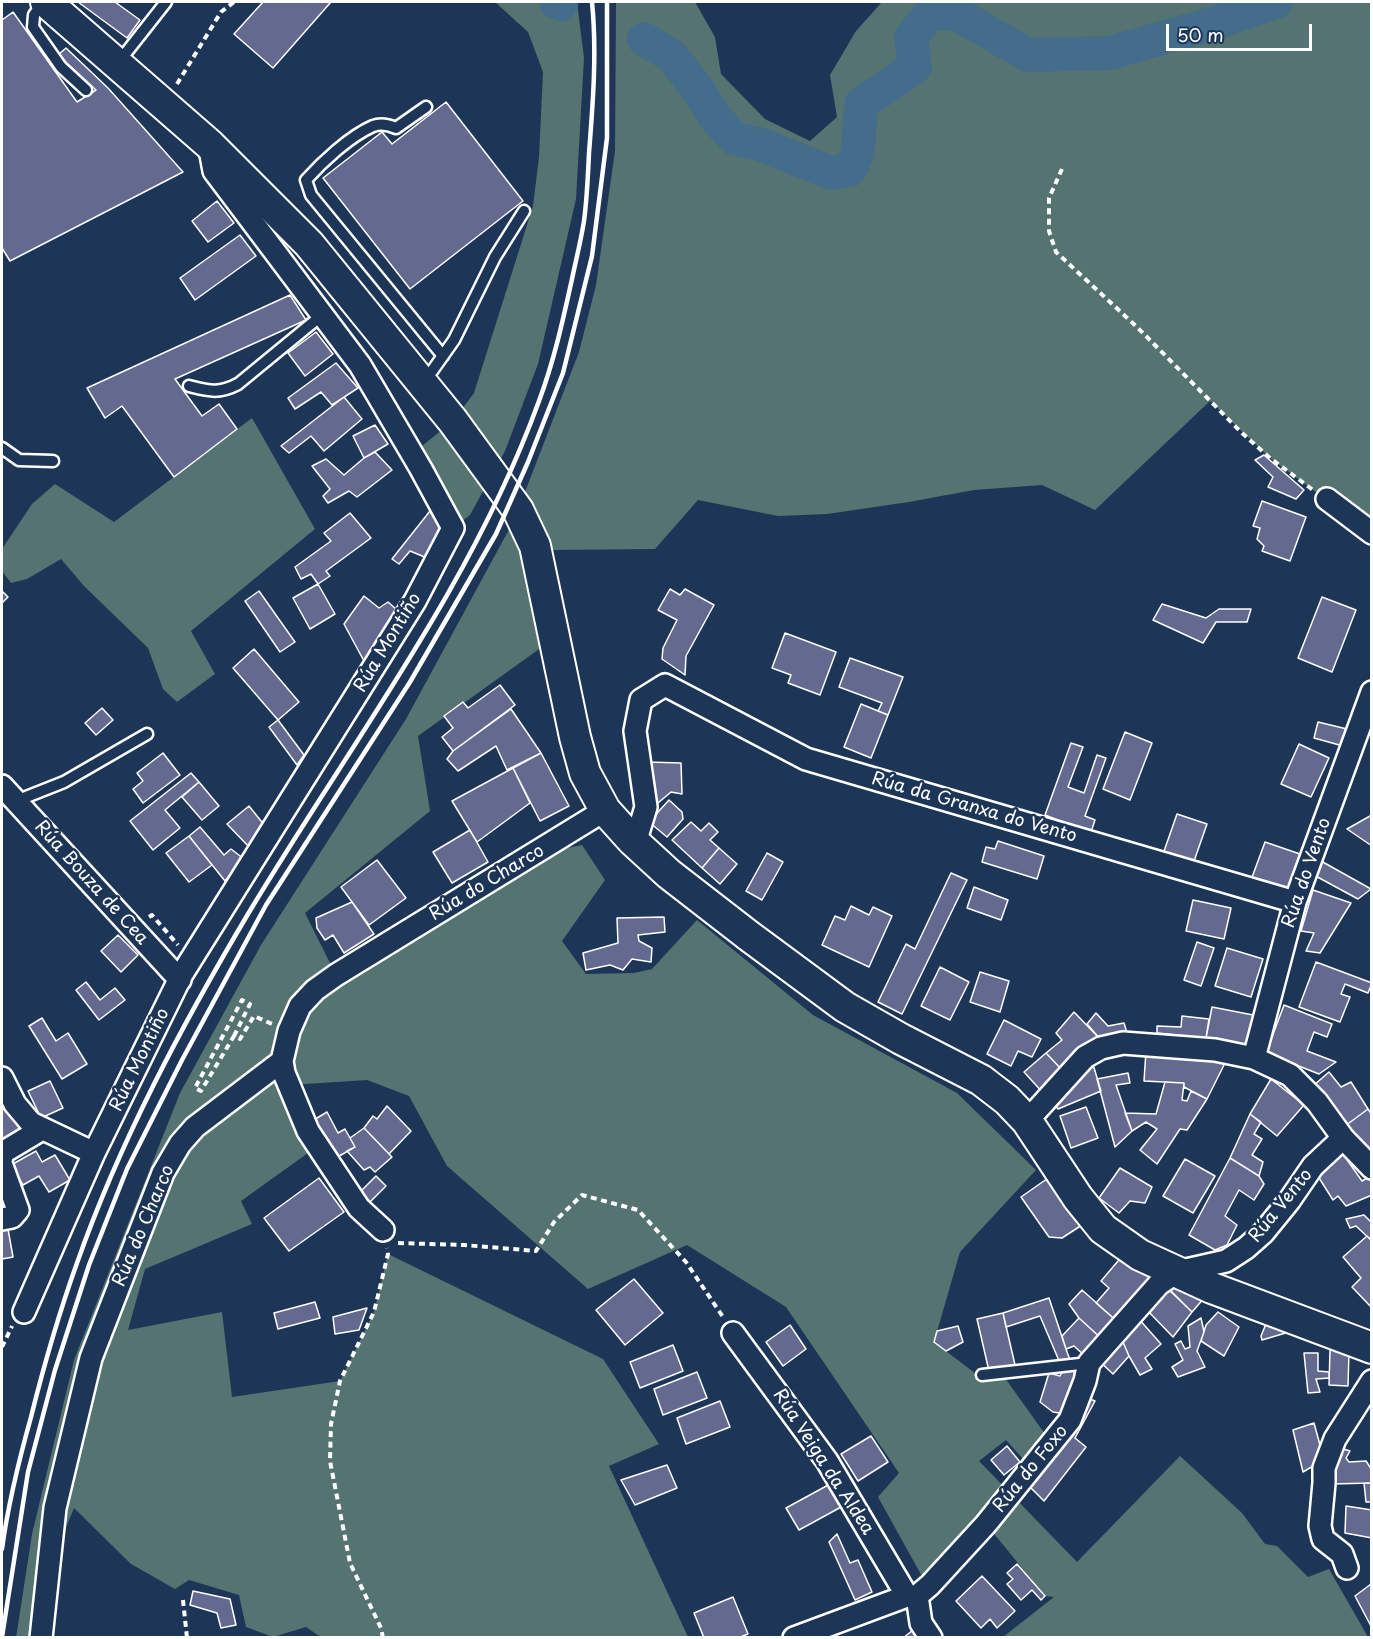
<!DOCTYPE html>
<html>
<head>
<meta charset="utf-8">
<style>
	body { margin:0 }
	#map { position:relative; width:1373px; height:1639px; overflow:hidden; background:#1d3557; font-family:"Playpen Sans",sans-serif }
	canvas { display:block }
	.frame { position:absolute; inset:0; border:3px solid #fff; pointer-events:none }
	.scale { position:absolute; left:1166px; top:24px; width:146px; height:27px; box-sizing:border-box; border:3px solid #fff; border-top:0; padding-left:8px; font-size:18px; line-height:21px; white-space:nowrap; color:#fff; -webkit-text-stroke:4px #1d3557; paint-order:stroke }
</style>
</head>
<body>
<div id="map">
<canvas width="1373" height="1639"></canvas>
<div class="frame"></div>
<div class="scale">50 m</div>
</div>
<script>
const c = document.querySelector('canvas').getContext('2d');
c.lineJoin = 'round';
function fillPath(path, color) {
  c.fillStyle = color;
  c.fill(path, 'evenodd');
}
function trace(path, color, width, dash) {
  c.strokeStyle = color;
  c.lineWidth = width;
  c.lineCap = dash ? 'butt' : 'round';
  c.setLineDash(dash || []);
  c.stroke(path);
}
function write(font, color, halo, rows, align = 'center') {
  c.font = font + ' "Playpen Sans",sans-serif';
  c.lineWidth = 5;
  c.setLineDash([]);
  c.textBaseline = 'middle';
  c.strokeStyle = halo;
  c.fillStyle = color;
  for (const [text, x, y, turn = 0] of rows) {
    c.save();
    c.translate(x, y);
    c.rotate((+turn || 0) * Math.PI / 180);
    c.textAlign = isNaN(turn) ? turn : align;
    if (halo) c.strokeText(text, 0, 0);
    c.fillText(text, 0, 0);
    c.restore();
  }
}
fillPath(new Path2D(`
	M495,2H577L584,58L576,199L538,364L505,451L470,515L453,528L412,454L453,421L474,393L533,206L539,157L543,72L528,32Z
	M616,2H695L715,37L721,74L765,119L810,141L837,117L830,75L856,31L882,2H1371V533L1270,458L1210,401L1095,510L1042,485L974,490L909,502L827,514L778,516L698,500L655,549L553,550L539,567L518,510L579,352L596,285L615,151Z
	M252,418L315,529L191,631L215,674L177,702L163,689L148,648L84,586L61,559L27,579L11,583L2,571V549L32,504L55,484L114,522Z
	M512,524L518,540L542,647L418,736L430,811L305,913L336,975L532,855L582,845L605,880L562,941L586,974L634,973L652,969L697,920L813,1015L957,1093L1036,1170L960,1252L934,1342L984,1380L1005,1378L1045,1434L1023,1459L1006,1440L979,1461L1077,1562L1180,1456L1242,1513L1265,1544L1277,1546L1308,1577L1329,1569L1368,1637H1003L1054,1597L1045,1596L986,1524L924,1580L878,1497L899,1473L786,1307L687,1245L588,1289L447,1166L409,1096L367,1080L289,1085L302,1117L308,1153L241,1201L252,1224L145,1269L128,1330L222,1312L232,1397L340,1381L374,1312L388,1254L603,1359L659,1444L609,1466L688,1637L322,1638L306,1627L273,1637L246,1627L239,1595L189,1580L175,1589L131,1564L74,1508L65,1530L51,1637L16,1638L32,1534L74,1360L180,1093L261,945L406,719Z`), '#557371');
trace(new Path2D(`
	M556,2L561,4
	M644,39L672,56L699,91L714,116L735,139L762,145L831,173L850,170L858,151L861,104L915,67L911,37L930,14H957L1028,55L1110,53L1218,22L1276,2`), '#446d8b', 34);
const building = new Path2D(`
	M78,2H115L140,20L127,38Z
	M263,2H331L273,68L234,34Z
	M13,12L77,102L96,90L58,55L66,48L108,88L183,172L10,261L2,248V20Z
	M446,102L523,201L410,289L323,178L382,132L392,144Z
	M217,201L234,223L208,242L192,221Z
	M240,235L256,256L195,300L180,278Z
	M290,295L306,320L175,379L202,416L219,404L237,429L174,477L122,406L105,418L87,388Z
	M316,332L333,354L305,376L288,353Z
	M336,363L358,388L332,405L321,392L295,409L288,398Z
	M344,397L362,419L324,451L311,436L289,453L281,446Z
	M375,425L388,444L364,458L353,436Z
	M375,452L392,470L357,497L349,491L328,503L323,496L330,489L312,466L326,459L344,475L364,458Z
	M1264,455L1304,490L1296,499L1268,487L1273,477L1255,460Z
	M1262,501L1306,517L1290,561L1262,551L1264,546L1257,539L1260,528L1253,526Z
	M430,511L437,517L440,534L427,558L410,551L399,564L392,559Z
	M350,513L371,538L326,571L330,576L318,584L311,574L301,579L295,567L331,541L324,533Z
	M318,584L335,614L310,629L293,598Z
	M670,589L680,595L685,589L714,605L686,656L685,675L662,659L663,648L677,620L658,610Z
	M2,591L8,597L2,603Z
	M259,591L295,642L280,652L245,601Z
	M364,596L379,608L388,602L397,610L364,661L344,624Z
	M1322,597L1356,610L1332,672L1298,658Z
	M1162,604L1206,618L1219,609H1251L1247,622H1216L1203,643L1153,620Z
	M785,633L836,652L820,695L788,683L791,675L772,668Z
	M254,649L299,702L278,720L233,668Z
	M850,658L903,677L888,715L878,711L882,703L839,687Z
	M500,685L515,705L453,751L442,737L453,728L444,716L463,702L468,708Z
	M861,704L888,715L871,758L844,747Z
	M102,708L113,720L96,735L85,723Z
	M511,709L541,753L507,770L496,746L458,771L447,759L453,751Z
	M278,720L304,755L297,765L269,727Z
	M1318,722L1347,729L1343,746L1314,738Z
	M1125,732L1152,743L1130,800L1103,789Z
	M1071,743L1083,747L1068,787L1084,793L1097,755L1106,758L1085,816L1095,820L1089,838L1071,831L1073,826L1045,815Z
	M1299,744L1329,758L1311,797L1281,784Z
	M163,753L180,775L143,803L133,789L143,781L137,773Z
	M541,753L569,806L540,821L513,768Z
	M647,762L681,763L682,794L671,792L658,803H651Z
	M513,768L530,803L477,842L452,801Z
	M191,773L199,782L165,810L180,828L153,850L130,821Z
	M199,782L219,806L202,820L182,797Z
	M669,800L682,812L683,819L667,837L649,822Z
	M249,806L265,826L251,849L227,824Z
	M1177,814L1207,824L1193,864L1163,854Z
	M1370,816L1372,817V846L1347,829Z
	M691,822L701,831L709,823L718,832L710,840L719,848L702,868L672,840Z
	M200,827L224,855L231,849L244,859L225,881L189,836Z
	M470,830L488,862L452,883L433,852Z
	M189,836L212,865L189,882L166,853Z
	M998,841L1044,856L1037,879L982,862L986,847L995,849Z
	M1265,842L1300,854L1286,893L1251,880Z
	M719,848L737,864L720,884L702,868Z
	M767,853L783,862L762,900L746,891Z
	M377,860L406,898L369,925L341,887Z
	M1321,861L1371,889L1358,899L1312,874Z
	M951,873L967,880L902,1014L878,1002L906,944L915,949Z
	M974,887L1008,900L1001,920L967,908Z
	M1313,890L1351,903L1320,953L1306,951L1314,933L1301,931Z
	M1193,900L1231,908L1224,939L1186,931Z
	M352,902L374,934L344,953L333,935L325,940L317,928L316,918Z
	M851,906L869,915L873,907L892,916L869,967L822,945L835,916L845,920Z
	M664,917L665,932L638,935L639,941L652,948L651,962L632,959L623,970L610,965L586,970L583,953L618,943L617,918Z
	M118,935L138,955L121,972L101,951Z
	M1197,942L1214,948L1201,986L1184,980Z
	M1227,948L1263,959L1251,997L1215,986Z
	M1316,962L1372,983L1368,993L1345,984L1341,994L1350,997L1340,1022L1299,1007Z
	M940,967L969,982L950,1020L921,1006Z
	M980,972L1009,981L1000,1012L970,1002Z
	M86,982L100,1000L115,988L125,1000L99,1020L76,990Z
	M1284,1005L1332,1024L1327,1037L1314,1032L1307,1051L1336,1062L1319,1074L1266,1053Z
	M1212,1007L1253,1015L1247,1046L1206,1038Z
	M1074,1012L1101,1040L1063,1071L1046,1053L1062,1040L1056,1033Z
	M1096,1013L1108,1026L1124,1023L1128,1036L1101,1040L1087,1024Z
	M1182,1016L1209,1019L1206,1038L1157,1033V1026L1181,1027Z
	M42,1018L56,1041L68,1033L87,1064L62,1079L29,1026Z
	M1004,1020L1041,1039L1032,1057L1018,1051L1011,1066L987,1054Z
	M1146,1051L1193,1053V1059L1226,1061L1207,1099L1184,1087V1083L1144,1081Z
	M1046,1053L1063,1071L1044,1094L1024,1072Z
	M1092,1061L1101,1091L1058,1109L1052,1102Z
	M1329,1072L1341,1087L1351,1082L1368,1109L1345,1126L1313,1086Z
	M1128,1073L1130,1083L1116,1085L1132,1131L1115,1147L1097,1079Z
	M1271,1079L1304,1105L1277,1136L1250,1114Z
	M50,1081L63,1108L41,1118L28,1091Z
	M1165,1082L1184,1083L1182,1100L1187,1101L1191,1091L1207,1099L1187,1130L1180,1129L1157,1164L1140,1150L1157,1129L1146,1122L1132,1131L1125,1113L1156,1114Z
	M9,1106L22,1132L2,1143V1110Z
	M387,1106L411,1131L389,1154L364,1128L373,1116L377,1119Z
	M1086,1107L1098,1138L1071,1148L1060,1116Z
	M1368,1109L1372,1115V1152L1366,1153L1345,1126Z
	M327,1112L338,1133L345,1129L355,1147L334,1159L312,1121Z
	M1250,1114L1261,1122L1254,1134L1262,1139L1252,1155L1263,1162L1259,1176L1230,1158Z
	M364,1128L392,1157L375,1172L370,1167L364,1170L347,1151L355,1147L350,1138Z
	M36,1151L42,1162L55,1155L70,1180L49,1192L39,1176L23,1185L11,1165Z
	M1341,1151L1362,1181L1372,1175V1195L1346,1206L1338,1196L1333,1200L1314,1170Z
	M1230,1158L1259,1176L1264,1184L1254,1200L1239,1190L1225,1216L1237,1225L1227,1245L1215,1250L1189,1235Z
	M1185,1159L1215,1176L1193,1213L1163,1196Z
	M1120,1168L1152,1187L1145,1203L1130,1201L1119,1213L1099,1198Z
	M376,1176L386,1186L368,1204L358,1194Z
	M1051,1176L1082,1225L1062,1238L1049,1237L1021,1197Z
	M319,1178L344,1212L289,1251L264,1218Z
	M1364,1215L1372,1223V1241L1356,1226L1350,1228L1346,1219Z
	M8,1229L13,1257L2,1259V1230Z
	M1367,1236L1372,1241V1308L1352,1287L1361,1278L1343,1257Z
	M1124,1254L1149,1275L1152,1285L1119,1323L1096,1303L1109,1288L1101,1281Z
	M634,1279L663,1313L625,1345L596,1310Z
	M1177,1281L1205,1297L1192,1312L1169,1289Z
	M1166,1287L1192,1312L1173,1337L1146,1309Z
	M1082,1290L1119,1323L1103,1340L1079,1318L1069,1304Z
	M1049,1298L1066,1349L1070,1360L1060,1363L1040,1316L1006,1327L1003,1313Z
	M315,1302L320,1318L278,1329L274,1313Z
	M367,1308L359,1330L335,1334L333,1317Z
	M1218,1312L1239,1327L1224,1356L1201,1341L1206,1325Z
	M1003,1313L1015,1365L989,1371L977,1319Z
	M1079,1318L1103,1340L1086,1357L1074,1346L1066,1349L1062,1336Z
	M1138,1318L1161,1344L1145,1358L1152,1369L1140,1375L1129,1356L1120,1335Z
	M1201,1318L1204,1332L1197,1351L1205,1367L1178,1377L1172,1367L1183,1360L1175,1344L1181,1341L1185,1349L1190,1347L1188,1326Z
	M1268,1319L1289,1332L1262,1340L1261,1336Z
	M790,1325L806,1349L783,1366L766,1342Z
	M958,1326L963,1342L946,1351L934,1342L937,1331Z
	M1120,1335L1129,1356L1113,1374L1097,1359Z
	M673,1345L683,1371L640,1388L630,1362Z
	M1330,1350L1349,1351L1348,1386L1329,1385Z
	M1304,1353H1318V1371L1329,1372V1378L1316,1379L1320,1392L1308,1393Z
	M1063,1370H1078L1066,1414L1053,1412L1040,1402L1049,1373L1060,1376Z
	M697,1372L707,1398L663,1415L654,1389Z
	M1085,1397L1095,1401L1075,1438L1086,1447L1044,1501L1028,1485Z
	M720,1401L730,1427L686,1444L677,1418Z
	M1314,1423L1323,1456L1320,1462L1303,1472L1293,1430Z
	M871,1436L888,1462L858,1481L841,1454Z
	M1007,1446L1020,1462L1004,1475L991,1460Z
	M1337,1447L1350,1451L1346,1458L1349,1462L1366,1461L1372,1470V1483L1331,1484Z
	M667,1465L677,1488L635,1505L621,1480Z
	M1364,1483H1372V1502H1366Z
	M830,1484L843,1506L799,1530L786,1508Z
	M1346,1506L1372,1510V1538L1345,1533Z
	M837,1534L850,1563L858,1560L872,1592L855,1600L829,1542Z
	M1017,1564L1045,1596L1041,1600L1032,1590L1021,1600L1007,1584L1013,1579L1007,1573Z
	M982,1576L1015,1611L997,1628L990,1619L981,1628L956,1601Z
	M1371,1584L1372,1585V1628L1355,1596Z
	M193,1591L230,1599L236,1625L221,1628L217,1613L190,1605Z
	M733,1597L748,1634L738,1638H704L694,1613Z
	M913,1630L918,1638H903Z`);
fillPath(building, '#64698f');
trace(building, '#fff', 1.5);
const lane = new Path2D(`
	M43,2L34,15L33,27L61,67L86,90
	M118,63L166,2
	M426,107L396,128C389,125 381,123 373,126C350,136 322,162 306,180L311,195L443,356
	M425,381L454,340L495,257L524,211
	M189,386C209,391 219,394 238,384L322,315
	M2,448L19,460L53,461
	M16,801L64,782L147,734
	M982,1375L1089,1363`);
const street = new Path2D(`
	M1327,499L1372,533
	M2,786L180,980
	M635,843L646,807L635,731L641,700L665,685L806,759L1295,902
	M1254,1058L1295,902L1372,692
	M282,1061L284,1073L308,1131L359,1208L383,1230
	M2,1078L15,1104L31,1123L94,1153
	M1027,1121L1085,1057L1101,1048L1123,1043L1215,1050L1254,1058L1290,1075L1317,1102L1343,1138L1372,1168
	M2,1157V1153L42,1129
	M2,1166L18,1210L12,1217L2,1219
	M24,1312L94,1153L182,974L415,601L453,528L421,469L360,365L214,171L209,144
	M733,1333L827,1461L907,1596
	M1347,1568L1342,1554L1323,1539L1320,1526L1324,1483V1468L1335,1439L1372,1381
	M917,1596L930,1585L986,1524L1070,1420L1085,1381L1089,1363L1159,1284L1177,1272L1226,1261L1246,1248L1263,1233L1289,1201L1313,1166L1343,1138
	M917,1596L921,1623L931,1638
	M41,1638L55,1508L91,1358L163,1173L180,1144L195,1127L282,1061L289,1031L300,1006L315,990L336,975L605,810
	M794,1638L907,1596H917`);
const secondary = new Path2D(`
	M46,2L209,144L309,244L453,421L518,510L535,546L575,737L585,773L605,810L632,840L669,874L749,936L845,1007L901,1039L981,1080L1007,1100L1027,1121L1078,1198L1103,1229L1140,1255L1212,1288L1372,1348`);
trace(lane, '#fff', 15);
trace(street, '#fff', 26);
trace(secondary, '#fff', 34);
trace(new Path2D(`
	M177,84L221,12L234,2
	M1062,169L1049,198V231L1056,252L1137,327L1242,433L1270,458L1313,490
	M149,917L152,915L178,945
	M234,1036L250,1004L242,1000L195,1088L201,1091L234,1036L240,1039L254,1016L272,1024
	M398,1243L464,1245L536,1251L554,1222L582,1195L638,1210L686,1262L723,1317
	M2,1347L12,1326
	M183,1600L187,1638
	M383,1638L381,1628L350,1563L330,1461L331,1424L340,1381L374,1312L388,1254L387,1248`), '#fff', 4, [6, 4.5]);
trace(lane, '#1d3557', 10);
trace(street, '#1d3557', 21);
trace(secondary, '#1d3557', 30);
trace(new Path2D(`
	M2,1549C8,1504 19,1460 31,1417C44,1365 59,1313 77,1263C120,1141 182,1025 248,914C349,745 471,588 539,401C554,361 563,320 572,279C576,260 581,240 584,221C587,199 588,176 589,153C593,103 597,52 592,2
	M2,1637L28,1472L55,1370L89,1265L127,1169L182,1060L266,905L410,682L496,534L528,462L563,373L592,256L607,138V2`), '#fff', 4.5);
write('18px', '#fff', '#1d3557', [
	["Rúa Montiño",388,643,-59],
	["Rúa da Granxa do Vento",974,808,16],
	["Rúa do Vento",1307,873,-71],
	["Rúa Bouza de Cea",91,883,48],
	["Rúa do Charco",487,883,-31],
	["Rúa Montiño",140,1060,-64],
	["Rúa Vento",1281,1206,-51],
	["Rúa do Charco",144,1226,-67],
	["Rúa Veiga da Aldea",823,1462,57],
	["Rúa do Foxo",1031,1469,-51]
]);
</script>
</body>
</html>
